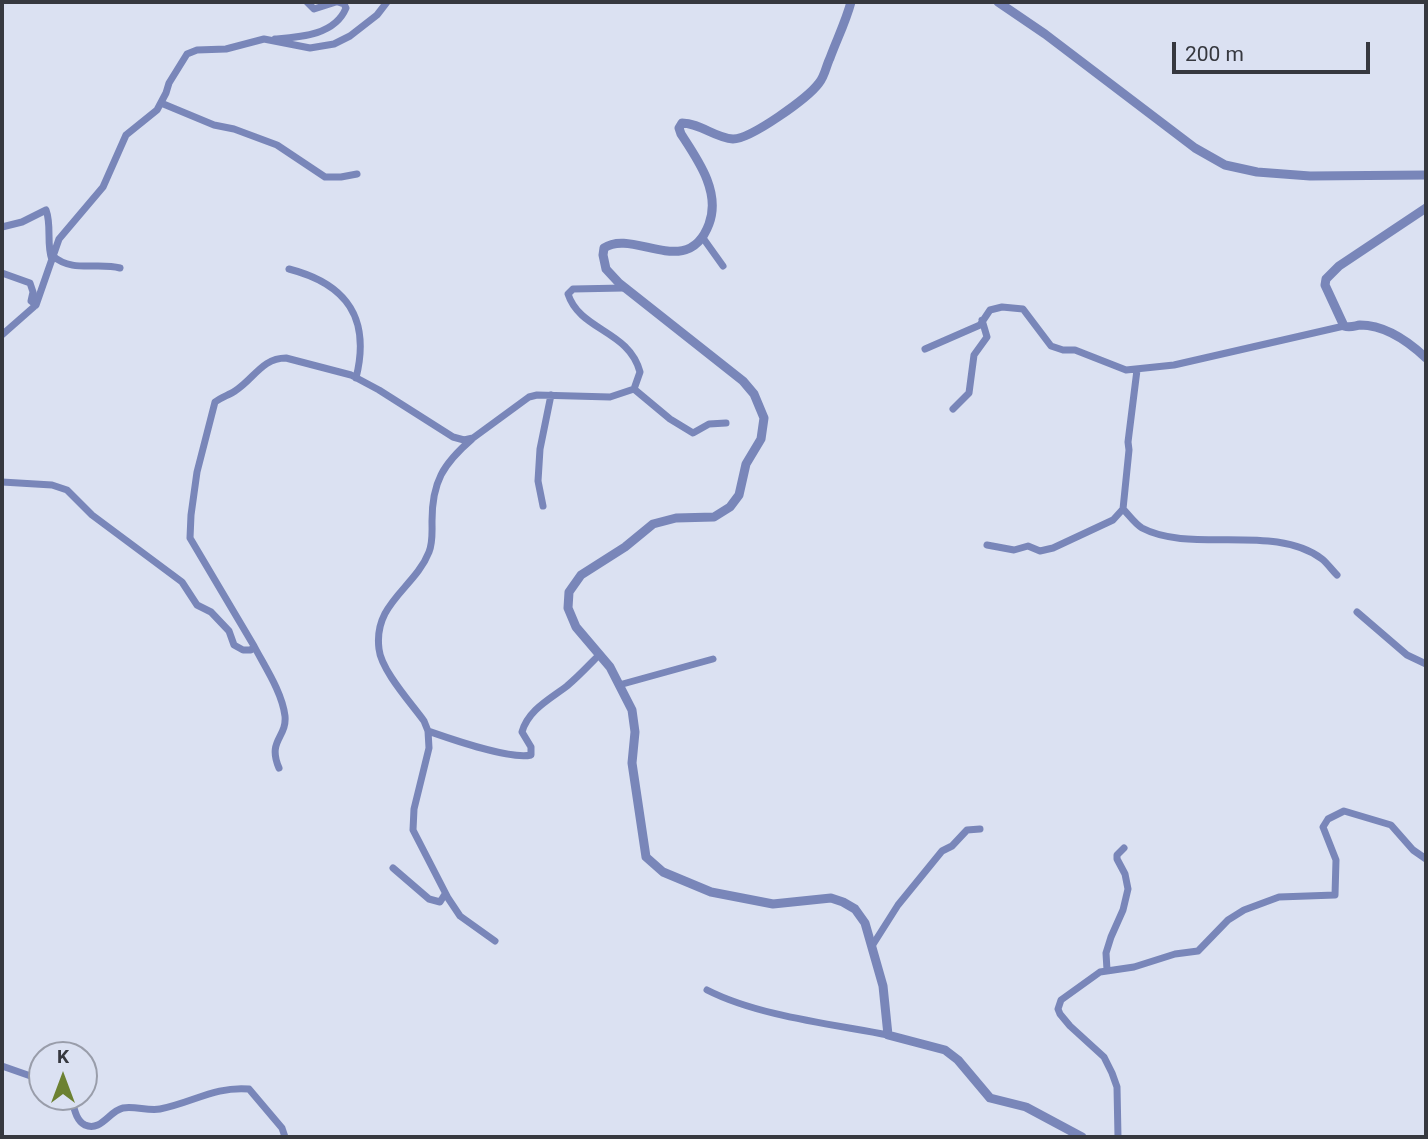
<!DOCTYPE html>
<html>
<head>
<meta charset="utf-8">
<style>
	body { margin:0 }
	#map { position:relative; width:1428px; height:1139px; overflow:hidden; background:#dbe1f2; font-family:Roboto,sans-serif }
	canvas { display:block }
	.frame { position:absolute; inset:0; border:4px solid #36383f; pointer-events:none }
	.north { position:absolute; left:28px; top:1041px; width:70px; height:70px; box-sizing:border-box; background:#dbe1f2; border:2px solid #999daa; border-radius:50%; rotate:0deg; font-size:19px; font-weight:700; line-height:28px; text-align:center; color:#36383f }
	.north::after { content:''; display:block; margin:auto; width:24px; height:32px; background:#6c8132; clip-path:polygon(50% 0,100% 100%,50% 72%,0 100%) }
	.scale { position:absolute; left:1172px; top:42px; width:198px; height:32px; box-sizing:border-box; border:4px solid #36383f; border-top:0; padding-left:9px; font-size:21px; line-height:24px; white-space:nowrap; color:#36383f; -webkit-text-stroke:5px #dbe1f2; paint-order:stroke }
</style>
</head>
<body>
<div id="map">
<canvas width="1428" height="1139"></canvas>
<div class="frame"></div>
<div class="north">K</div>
<div class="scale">200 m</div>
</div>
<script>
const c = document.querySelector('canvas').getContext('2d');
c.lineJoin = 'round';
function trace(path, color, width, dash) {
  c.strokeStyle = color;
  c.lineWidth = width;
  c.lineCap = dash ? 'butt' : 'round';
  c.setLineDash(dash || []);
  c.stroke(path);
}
trace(new Path2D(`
	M307,2L314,9L336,2
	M275,39C301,37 335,35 346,8L344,4L338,2
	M161,103L214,125L234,129L277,145L325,177H341L357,174
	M2,227L22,222L46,210C52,226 46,244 52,260
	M703,238L723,266
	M53,256C72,273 98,262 120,268
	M289,269C347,284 371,318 356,378
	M2,273L30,283L33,292L31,301L36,305
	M2,335L36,305L59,239L103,187L126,135L157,110L166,93L169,83L187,54L197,50L226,49L264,39L310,48L334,44L350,36L377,15L387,2
	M925,349L980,325L990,310L1002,307L1023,309L1051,346L1063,350H1075L1126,370L1174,365L1344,326
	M634,389L670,419L693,433L709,424L726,423
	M953,409L969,393L974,355L987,337L982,320
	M472,439C443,464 432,482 432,521C432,532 433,542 429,552C415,588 373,603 379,649C381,670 411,703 424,721L428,731L429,748L414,809L413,830L448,898L460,916L495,941
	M2,482L52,485L67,490L92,515L182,582L197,605L211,612L229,631L234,645L243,650H251L254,646L190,538L191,515L197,472L215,402C222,397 229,395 235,391C254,379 262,358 286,358L351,375L379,390L453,437L464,440L473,438L529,397L537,395L610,397L634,389L640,372C629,330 580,331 568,294L573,289L624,288
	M543,506L538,481L540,449L551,395
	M1123,509C1129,515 1135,524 1142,528C1191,554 1275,523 1322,559C1327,563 1332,570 1337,575
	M987,545L1014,550L1028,546L1040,551L1053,548L1113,520L1123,509L1129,450L1128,442L1137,370
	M1357,612L1407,655L1426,664
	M254,646C265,667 282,692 285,716C287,738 267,740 279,768
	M619,685L713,659
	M428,731C451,739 510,760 531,755V747L522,732C528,710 550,699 567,686C579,676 589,665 599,655
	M393,868L429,899L440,902L445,894
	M872,946L898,905L942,851L952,846L967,830L980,829
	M1107,970L1106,953L1111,937L1123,910L1128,889L1125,874L1117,859V855L1124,848
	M707,990C758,1016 831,1024 888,1035
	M2,1066L42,1080
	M71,1097C74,1106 75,1120 85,1125C101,1132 109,1111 123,1108C135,1106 148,1111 160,1109C192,1103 215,1086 249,1089L282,1128L285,1137
	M1118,1137L1117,1087L1112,1073L1104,1057L1070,1026L1060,1014L1058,1009L1061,1000L1100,972L1134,967L1175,954L1198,951L1228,920L1244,910L1279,897L1335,895L1336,860L1323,827L1328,819L1344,811L1391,825L1413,850L1426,859`), '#7986b9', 7);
trace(new Path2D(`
	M851,2C846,21 837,39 830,58C826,66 825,76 819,83C808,98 751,139 733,139C715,138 700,123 682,123L679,128L681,134C698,160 721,192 709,224C688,281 633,228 604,248L603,255L606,269L619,283L743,381L754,394L764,418L761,439L746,464L739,495L730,507L714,517L676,518L653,524L625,547L581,575L569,592L568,608L576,627L610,667L632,710L635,732L632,763L646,857L663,872L711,892L773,904L831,898L843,902L855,909L865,923L883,986L888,1035L945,1050L958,1060L990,1098L1026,1107L1082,1137
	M998,2L1045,34L1195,148L1225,165L1257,172L1310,176L1426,175
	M1426,208L1339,266L1326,279L1325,285L1344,326C1350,328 1354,326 1360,325C1386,325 1408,341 1426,358`), '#7986b9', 9);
</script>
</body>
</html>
